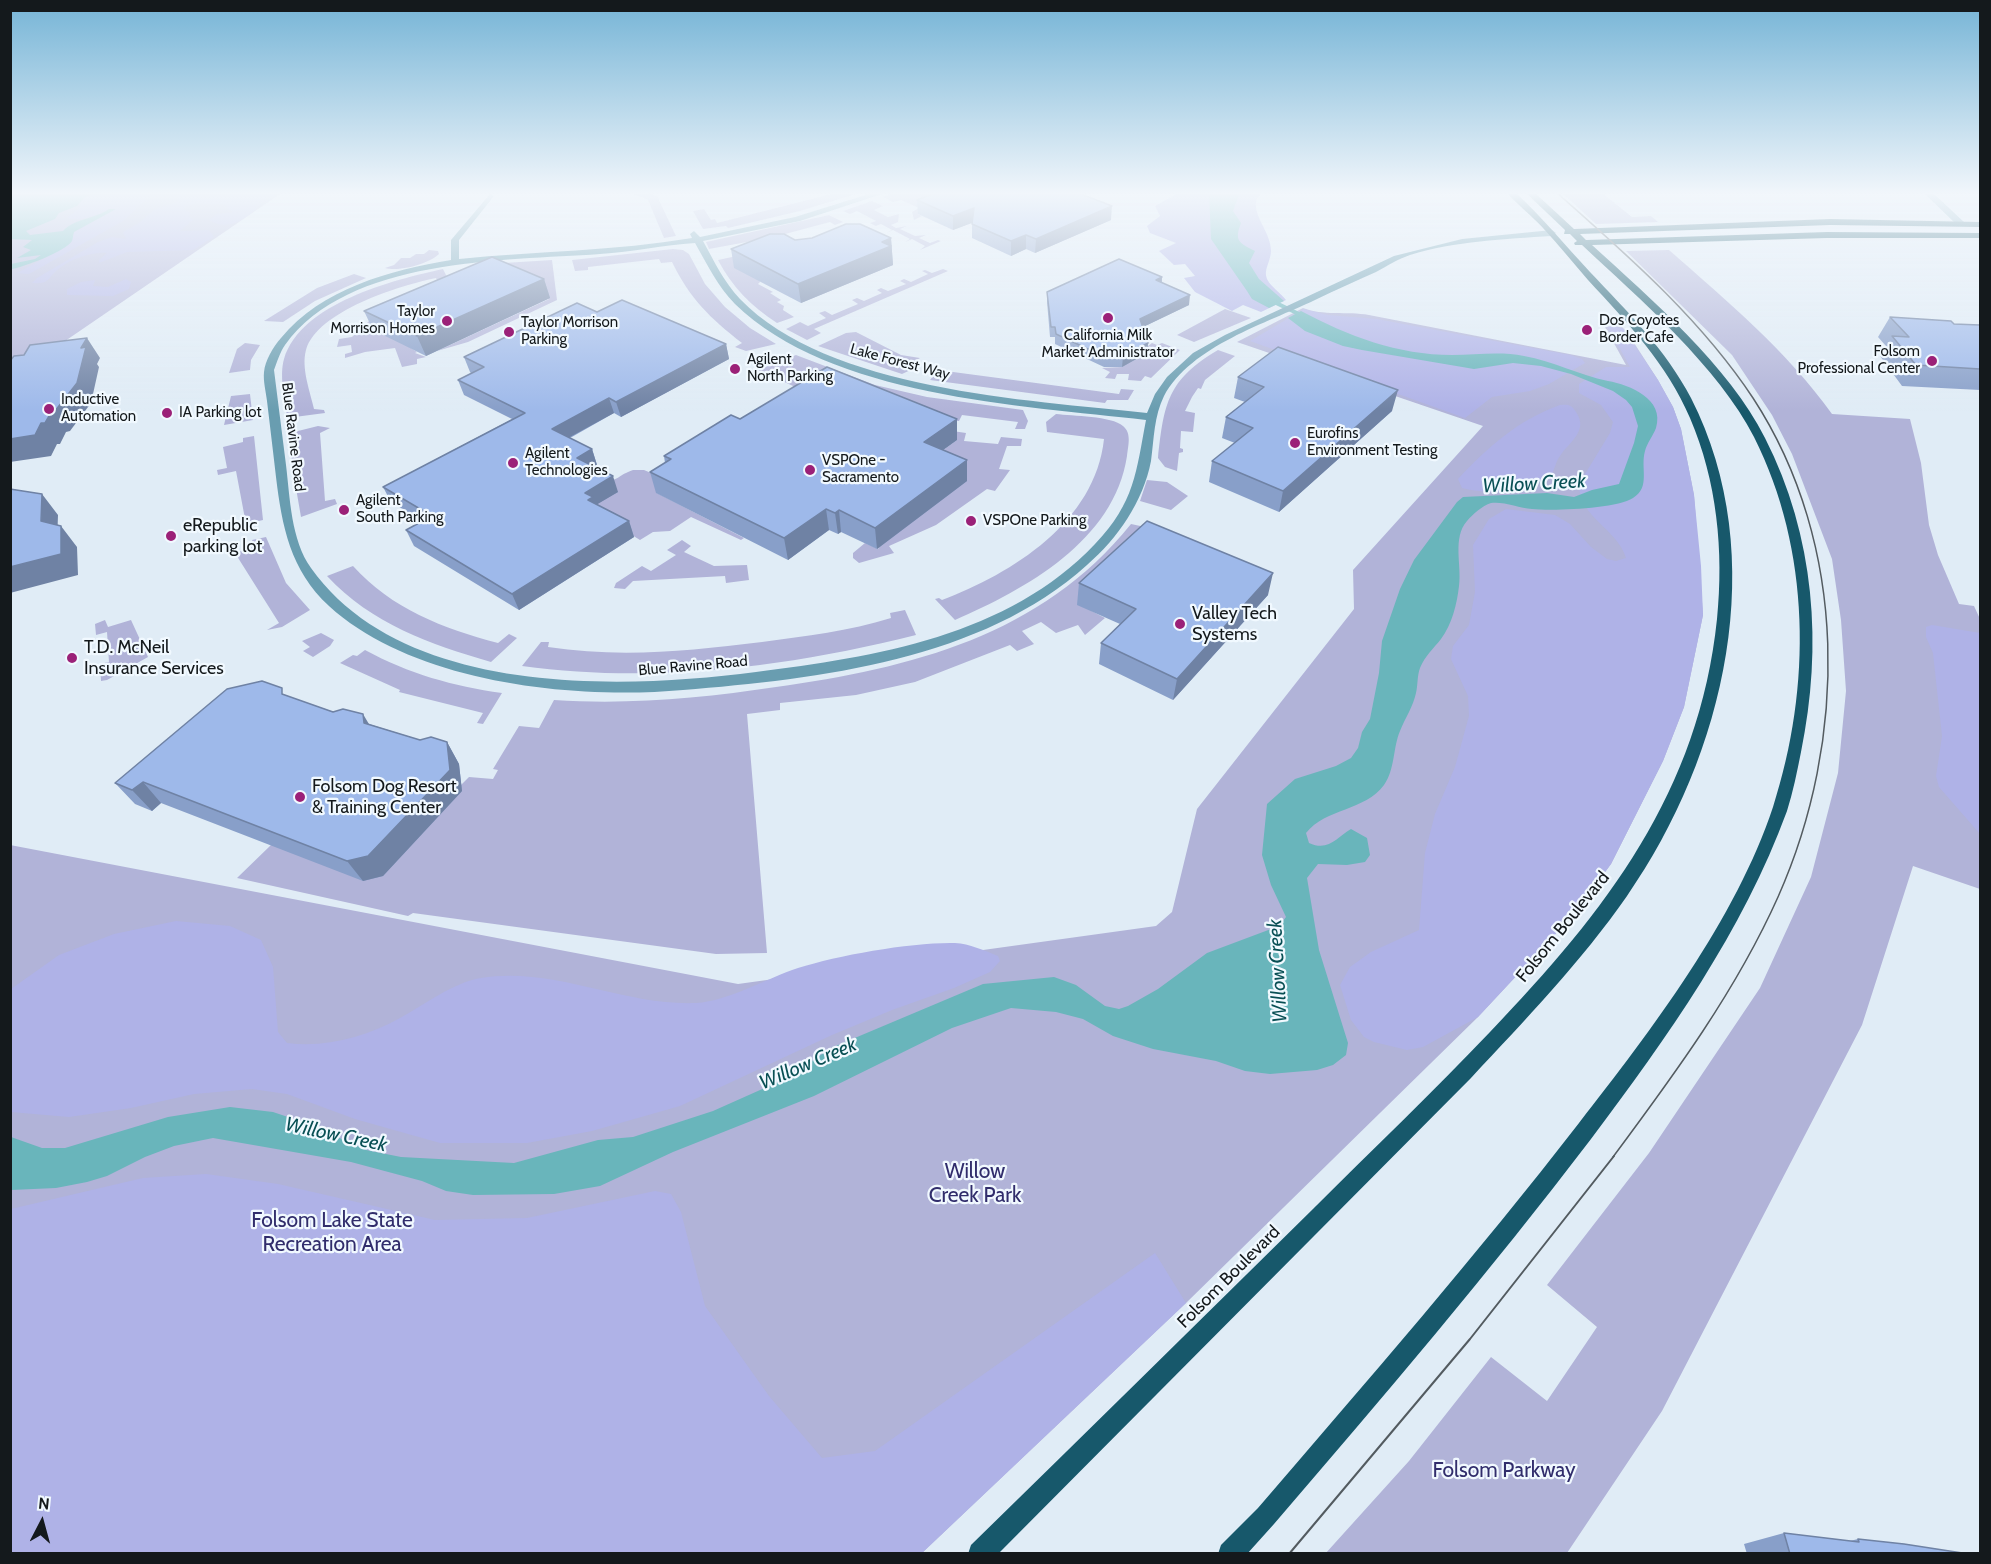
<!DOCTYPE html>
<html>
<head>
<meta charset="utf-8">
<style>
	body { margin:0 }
	#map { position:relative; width:1991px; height:1564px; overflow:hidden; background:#e0ecf6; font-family:Cabin,sans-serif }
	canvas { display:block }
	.frame { position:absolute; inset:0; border:12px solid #14191c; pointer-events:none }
	.north { position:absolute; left:12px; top:1492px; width:60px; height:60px; -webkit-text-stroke:4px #f1f9ff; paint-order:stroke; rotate:6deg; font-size:16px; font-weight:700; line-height:24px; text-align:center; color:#14191c }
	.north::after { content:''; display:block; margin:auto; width:21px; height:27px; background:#14191c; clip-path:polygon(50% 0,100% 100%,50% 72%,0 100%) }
</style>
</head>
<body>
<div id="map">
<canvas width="1991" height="1564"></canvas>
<div class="frame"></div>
<div class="north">N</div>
</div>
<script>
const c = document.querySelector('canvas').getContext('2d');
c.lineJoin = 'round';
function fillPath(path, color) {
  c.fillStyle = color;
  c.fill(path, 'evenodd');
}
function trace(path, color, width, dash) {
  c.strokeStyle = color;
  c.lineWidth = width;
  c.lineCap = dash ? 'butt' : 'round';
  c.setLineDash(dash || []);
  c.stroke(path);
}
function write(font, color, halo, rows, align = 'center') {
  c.font = font + ' Cabin,sans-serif';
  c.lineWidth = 4.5;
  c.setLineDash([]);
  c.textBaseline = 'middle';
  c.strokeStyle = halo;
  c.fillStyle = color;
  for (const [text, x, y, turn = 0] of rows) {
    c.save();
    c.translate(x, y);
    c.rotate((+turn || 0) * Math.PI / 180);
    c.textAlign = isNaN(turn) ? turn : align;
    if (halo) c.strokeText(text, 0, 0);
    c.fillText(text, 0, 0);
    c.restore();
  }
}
fillPath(new Path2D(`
	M11,192H283L11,378Z
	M629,192H642L657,196L676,236L664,238L648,200Z
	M839,192H862L800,211L728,228L726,226L703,229L693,211L704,209L711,220L715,219L717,223Z
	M896,192H937L918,214L922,216L914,220L912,212L919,208L901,200L893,202L883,197Z
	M1561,192H1601L1632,217L1651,216L1658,222L1596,224Z
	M872,201L883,206L874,210L888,217L899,214L898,222L891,225L896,228L907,226L900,229L915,236L926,235L919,238L930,243L938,240L941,241L920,250L925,246L912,239L905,242L910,239L893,230L886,233L892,230L881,224L876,226L870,223L876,221L857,211L850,214L843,211Z
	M829,215L843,222L835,225L830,222L774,237L709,249L706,242Z
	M673,249L683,250L689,254L705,284L725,307L750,328L776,344L746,351L735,347L742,343C710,318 690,299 672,262L661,263L659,259L588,267V270L575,271L572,260Z
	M429,250L438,251L439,254C429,264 399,272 385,268L394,265L401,258H410L416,254H424Z
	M1669,250C1727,301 1787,351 1832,414L1910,419L1921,463L1929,525L1938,555L1959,604L1974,606L1980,619V889L1913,866L1862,1025L1662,1411L1567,1553L1325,1554L1409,1461L1491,1357L1547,1401L1597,1327L1547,1285L1649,1153L1760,988L1811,877L1838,773L1846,691L1841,620L1832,559L1792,454L1772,415L1732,355L1626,251Z
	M755,252L760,282L758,284L773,292L770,293L781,300L777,302L784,306L783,310L794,317L777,323C751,306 732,287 718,260Z
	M552,260L557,300L468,342L437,351L549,299L468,271L471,265Z
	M443,269L447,277L438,282L436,278C401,285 317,311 306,350C301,368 310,391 314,409L324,410L325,413L287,418C285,400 279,376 284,359C301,303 393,280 443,269Z
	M943,269L948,271L814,329L821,333L807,340L786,329L800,322L808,326L826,318L819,313L825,311L832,315L858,304L852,300L857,298L864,301L882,293L877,290L881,288L888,291L906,284L900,281L904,279L911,282L928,274L922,271L925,270L932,273Z
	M354,274L366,278L315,301L283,322L264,321L317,288Z
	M1303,308C1323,316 1347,311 1369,315L1626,365L1605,327L1612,326L1609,322L1620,325L1627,332L1658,380L1673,407L1681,429L1694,495L1703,615L1684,707L1663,761L1611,864L1575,913L1478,1017L1186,1303L922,1553H11L10,845L738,984L1156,926L1172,912L1197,809L1354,609L1353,570L1483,426L1237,342Z
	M1225,309L1251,318L1194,342L1177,335Z
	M369,321L417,352L415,353L426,357L417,359V364L402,367L395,348L365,352L345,358V354L352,352L351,345L337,347L339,339L352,337Z
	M856,332L901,355L920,358L913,362L919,366L902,374L818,346L846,333Z
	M245,343L260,345L251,360L250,370L229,373L237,349Z
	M1152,343L1157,345L1162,343L1180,350L1151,378L1145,376L1141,381L1128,380L1129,374H1117L1115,379L1105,378L1110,372L1102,368L1122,367Z
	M1218,350L1235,356L1205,380L1201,389L1198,388L1192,397L1185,411L1195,413L1193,432L1181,431L1180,448L1183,449V452L1179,453L1177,471L1165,467L1158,458C1164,404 1167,380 1218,350Z
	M796,355L875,385L927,397L1023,410L1028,421L1025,429H1015L1018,422L962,415L959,421L943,420L939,429L966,433L964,441L998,444L1001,437L1022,439L1021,446H1007L999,469L1010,470L995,491L987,489L936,525L889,546L894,553L859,563L853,558V553L865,543L878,549L925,463L957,440L815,396L758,370Z
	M938,370L1119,394L1121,389L1134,390L1128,400H1107L1105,403L930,380Z
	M250,394L253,420L224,425L231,396Z
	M1056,414C1072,416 1112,416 1123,426C1132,433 1128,446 1127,456C1114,541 1026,589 955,620L935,599L939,598L942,600C1013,573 1095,522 1104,439L1047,432L1046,422Z
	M318,426L330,428L320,433L325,501L335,499L337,504L301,517L292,465L290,433Z
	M254,436L263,520L246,524L236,471L218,475L217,470L227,468L223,447L243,442V438Z
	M633,470H644L651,473L657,493L744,538L741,540L691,517L670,531L653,532L640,540L590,509L600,483C619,481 618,475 633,470Z
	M1147,480L1167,482L1188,496L1171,510L1140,501Z
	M1131,524L1145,527L1078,604L1105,618L1085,635L1078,625L1056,633L1041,622L1022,631L1034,644L1017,651L1010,645L915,682L856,695L780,703V710L747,714L767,953L716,954L413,913L408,916L237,878L271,845L461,785L469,777L493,779L498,770L493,769L519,726L539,728L554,700C630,705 702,698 776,687C911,668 1041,636 1131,524Z
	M266,537L286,583L310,610L282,627L267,630L279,623L235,553L253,547L252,540Z
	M682,540L691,546L684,552L714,566L747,565L749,580L726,583L725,576L633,581L625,589L614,588L616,583L642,566L651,571L676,555L667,550Z
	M353,566C392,609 442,628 498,643L509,634L517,638L491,662C429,644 372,624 327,576Z
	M905,610L916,635C789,667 653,684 522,666L541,642H549L548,647C620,658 690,651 762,642C806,636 849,631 891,618L890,613Z
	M105,620L108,627L131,620L148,657L107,680L101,681L100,664L109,662L107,632L96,635L95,624Z
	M321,633L334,640L330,646L313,657L303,651L310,647L302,641Z
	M365,650C409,674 453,686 502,693L483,724L477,723L483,713L399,692L400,690L340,663L353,655L357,656Z`), '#b1b3d8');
fillPath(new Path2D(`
	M125,192H154L123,221L29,274L17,273L63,248L72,241L74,232L109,213L112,208C97,215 84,222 67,218L80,208V203C92,189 108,199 125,192Z
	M174,192H184L187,196L206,198L225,196L226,192H280C275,195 267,196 262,200C260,202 259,205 257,208C244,221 226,231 209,220L217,214L233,212L227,208L225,204L195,203L185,207L184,209L191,213L189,216L193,220L180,231L209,230L214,237L193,250L127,252L99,263V260L107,253C91,251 68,260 56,271C47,280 48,284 32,283L37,278L98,242L112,237L126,239L123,232L139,223L154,210L177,202L179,198Z
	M1180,192H1263L1257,198C1251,215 1271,231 1271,251C1271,261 1263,270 1267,279C1271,287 1281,293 1286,300L1261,312L1243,305L1232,311L1195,292L1184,278L1195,276L1185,264L1174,265L1159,251L1176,243L1150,233L1147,226L1160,216L1155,206Z
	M126,279L131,282L129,289L113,296L67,295V289L81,282L95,280L93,286L108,287Z
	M1304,309L1328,315L1377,319L1570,355L1582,359L1585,363L1549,384L1530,391L1492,397L1465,418L1250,341Z
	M1613,326L1624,329L1658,380L1673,407L1681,429L1694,495L1701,566L1703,615L1684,707L1663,761L1611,864L1575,913L1478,1017L1423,1047L1407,1050L1374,1042L1364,1037L1351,1020L1340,985L1350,967L1371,952L1419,930L1425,853L1435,814L1455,767L1469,716L1468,696L1451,659L1453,646L1469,625L1475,592L1473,545L1489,519L1506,509L1555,515L1570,524L1591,547L1607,559L1616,561L1626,558C1617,528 1579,518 1579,484L1610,433L1613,422L1601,405L1579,393V384L1606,367H1630L1608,327Z
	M1560,405C1568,404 1572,405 1576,412C1589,431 1569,442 1560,456C1556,461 1555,468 1552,474C1526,491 1493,496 1462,488L1458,479C1488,447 1518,420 1560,405Z
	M1932,625L1980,633V834L1939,787L1936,776L1942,736L1933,653L1926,637V627Z
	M176,921L230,926L261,940L273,967L278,1032L287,1043C326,1048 366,1037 400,1018C426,1004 452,983 481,978C554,966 623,1006 696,1003C729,1001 767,978 798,968C839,955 913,942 955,943C970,944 983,950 998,956L1000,961L990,972L954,988L892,1010L832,1035L680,1106L592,1131L527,1143H440L355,1119L287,1094L252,1089L194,1094L131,1108L69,1117L11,1112V989L59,955L114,934Z
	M206,1174L278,1184L435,1220L527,1218L655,1191L671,1194L681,1212L705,1306L769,1396L822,1458L875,1451L1155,1253L1186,1303L922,1553H11V1209L143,1178Z`), '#afb2e7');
fillPath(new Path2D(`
	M11,192H101L85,197L77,206L59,213L55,219L26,231L30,235L63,231C75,218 95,219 109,209H116L74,232C73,235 73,238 72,241C66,251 22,268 11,269V264L35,259L41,255L17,258L31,250L23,247L32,240L11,239Z
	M1209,192H1240L1233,211L1241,223C1234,241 1239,243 1255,251L1249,263L1259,279L1284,301L1269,308L1252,299L1247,291L1211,239Z
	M1301,311C1348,336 1398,355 1452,355C1476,355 1500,351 1524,356C1553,361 1579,375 1608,381C1630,385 1665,399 1656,428C1653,436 1647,443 1645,451C1640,468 1651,487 1633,498C1616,509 1553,511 1532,509C1519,508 1503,501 1491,503C1482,506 1473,514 1467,521C1452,538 1462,565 1459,586C1457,604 1452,624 1441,639C1433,649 1425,656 1420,668C1417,676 1418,685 1416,693C1413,707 1405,718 1400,731C1393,747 1395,770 1384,785C1365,811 1326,808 1306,833L1309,843C1329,852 1337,837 1351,829L1367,838L1370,855L1365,862L1347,865L1318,864L1307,878L1319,950L1348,1043L1346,1055L1333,1065L1317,1070L1270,1074L1245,1071L1216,1061L1153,1049L1113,1036L1083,1019L1056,1012L1011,1008L952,1028L814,1096L673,1152L600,1186L554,1194L473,1195L446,1191L422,1181L351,1162L213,1138L174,1146L145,1157L107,1176L87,1182L56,1188L11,1190V1137L42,1148H65L168,1117L230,1107L273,1112L309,1124L366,1150L401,1157L514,1163L598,1140L633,1137L713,1111L787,1078L831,1048L983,984L1054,977L1076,985L1105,1006L1119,1009L1128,1006L1158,989L1207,953L1279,926L1286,917L1271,885L1262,855L1267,804L1295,779L1336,766L1351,758L1358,748L1362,732L1370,719L1379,673L1382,641L1400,589L1414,560L1457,502L1463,497L1547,493L1574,497L1592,490L1619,484L1634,443L1638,426L1632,407L1626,400L1613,391L1571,374L1541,366L1513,363L1474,369L1362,350L1343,346L1305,331L1288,318Z`), '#69b5bb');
trace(new Path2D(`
	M1270,300L1303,316`), '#69b5bb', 4);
fillPath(new Path2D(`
	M875,192H888L800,221L703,241C714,261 724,282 740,299C828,390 1027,400 1147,413L1155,394L1167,377L1193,353L1225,335L1394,256L1462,239L1552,230L1556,233L1552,236C1505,239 1455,241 1410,255C1398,259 1387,266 1376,272C1356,281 1335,290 1315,300C1267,323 1191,346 1164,396C1154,416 1154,439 1151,461C1143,502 1118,538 1087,565C982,660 819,679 683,690C574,700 413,683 329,606C290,570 282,526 276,477C273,451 270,426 267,401C266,392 263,381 264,372C265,361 273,347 281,338C321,289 390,270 451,260V240L490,194L494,196L459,240V259C537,251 615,251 692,238L690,234L694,231L700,237L795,217ZM695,243C707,264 718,287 735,304C831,397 1019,405 1146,420C1136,472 1135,502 1095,544C1008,636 875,657 756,672C617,690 402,696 311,568C291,540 290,498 286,465C282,433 278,402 274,370C277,362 280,352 285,345C349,257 503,261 600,254C632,252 664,245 695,243Z
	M1923,192H1932L1964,222V226H1958Z`), '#699db0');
fillPath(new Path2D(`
	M1506,192H1515C1542,217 1565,245 1590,272C1627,311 1666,350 1691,398C1772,557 1725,755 1627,896C1581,962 1525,1020 1471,1078L998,1554H968L971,1545C1086,1433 1200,1320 1314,1208C1373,1149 1433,1092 1490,1032C1606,911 1699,792 1717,619C1724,551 1717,481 1690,418C1667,364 1627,322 1588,280C1573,263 1559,245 1543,228C1532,216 1518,205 1506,192Z
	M1525,192H1534L1574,229L1830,219L1980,222V227L1830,225L1580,234L1586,240L1827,232L1980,233V238H1827L1592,245C1651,299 1729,366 1765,438C1815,536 1823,646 1801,752C1797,772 1793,792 1787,811C1743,931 1667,1038 1591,1139C1490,1272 1382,1398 1274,1524L1247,1554H1218L1221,1545L1258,1508C1367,1381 1477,1255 1579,1123C1651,1031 1736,919 1773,807C1812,687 1811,550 1754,437C1719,368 1639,298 1582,245H1575L1574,243L1577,241L1570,234H1564L1565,230Z`), '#17586b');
trace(new Path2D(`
	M1556,192C1627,255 1700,318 1753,398C1849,545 1848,740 1778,897C1736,991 1674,1075 1613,1157`), '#535b60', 1.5);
trace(new Path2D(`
	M1289,1554L1470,1339L1614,1156`), '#535b60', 2);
fillPath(new Path2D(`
	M921,192H1076L1111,220L1035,253L1026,249L1011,256L972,238V223L953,230L918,214L917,200L921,199Z
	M891,238L893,265L801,303L734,268L731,249L795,240Z
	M1162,277V283L1189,305L1143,327L1148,343L1147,353L1122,367H1104L1055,344V337H1050L1047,302V292Z
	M544,279L550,298L426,356L373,330L364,311Z
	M597,312L726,344L729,359L621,417L614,413L570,438L592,449L597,465L594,466L618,492L597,504L629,521L634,537L519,610L414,546L406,530L422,521L391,502L383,487L512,419L464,395L458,380L471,373L470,372L464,357Z
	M1890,317L1954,324L1980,325V390L1902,386L1880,356L1886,346L1878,337Z
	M1238,377L1392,411L1279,512L1209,482L1212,461L1235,443L1222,438L1226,417L1245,402L1234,398Z
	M740,419H957V440L943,450L967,460V481L877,549L841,532L838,534L829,530L788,560L656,493L650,472L665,463L664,456Z
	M1079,583L1268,595L1173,700L1099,664L1101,643L1120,624L1077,605Z
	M287,696L369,724L420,740L447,742L459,764L462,791L383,876L363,881L161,803L152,811L135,804L115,783Z
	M1784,1533L1850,1541L1858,1539L1969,1554H1747L1744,1544Z`), '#889fc9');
fillPath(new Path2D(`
	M1112,206L1111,220L1035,253L1036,239Z
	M974,208V222L953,230V216Z
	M1026,235V249L1011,256V241Z
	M891,238L893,265L801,303L798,284Z
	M1162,277L1161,287L1156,280Z
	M544,279L550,298L426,356L417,336Z
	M1190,295L1189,305L1139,329L1140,319Z
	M87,338L100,358L97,364L99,367L91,403L70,431L66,432L60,444H57L51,456L10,462V439L41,423Z
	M1148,343L1147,353L1122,367L1123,357Z
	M726,344L729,359L621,417L616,402Z
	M1398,390L1392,411L1279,512L1283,491Z
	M609,398L614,413L557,444L552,429Z
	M957,419V440L925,463L924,442Z
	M592,449L597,465L582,473L577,458Z
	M967,460V481L877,549L875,528Z
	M613,476L618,492L596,505L598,513L585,493Z
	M42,494L58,515L57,543L41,521Z
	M826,509L829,530L788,560L784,538Z
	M839,510L841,532L838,534L835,513Z
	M629,521L634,537L519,610L512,594Z
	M61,526L77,547L78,575L10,593V567Z
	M1273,573L1268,595L1173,700L1177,679Z
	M363,714L376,736L364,723Z
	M447,742L459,764L462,791L383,876L363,881L347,861Z
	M143,782L161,803L152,811L132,790Z`), '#6f82a4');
const building = new Path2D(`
	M938,192H1076L1112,206L1036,239L1026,235L1011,241L972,224L974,208L953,216L917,200Z
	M846,224H860L891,238L882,242L891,246L798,284L731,249L770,234H784L795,240L812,238Z
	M492,257L544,279L417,336L364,311Z
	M1119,259L1162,277L1156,280L1190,295L1140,319L1148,343L1123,357H1105L1056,334L1055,327H1051L1047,292Z
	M622,300L726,344L616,402L609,398L552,429L592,449L577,458L613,476L585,493L593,497L588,500L629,521L512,594L406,530L432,516L383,487L525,413L458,380L484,367L464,357L577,303L597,312Z
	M1890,317L1951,321L1954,324L1980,325V369L1916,365L1892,336L1909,337Z
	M87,338L81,348L86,347L77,383L55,411H52L45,423H41L35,435L10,439V361L14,356L24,355L30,345Z
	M1278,347L1398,390L1283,491L1212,461L1253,428L1226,417L1264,387L1238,377Z
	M827,367L957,419L924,442L967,460L875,528L839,510L835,513L826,509L784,538L650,472L671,459L664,456L731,415L740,419Z
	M10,489L42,494L41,521L61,526V554L10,567Z
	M1147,521L1273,573L1177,679L1101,643L1136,609L1079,583Z
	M262,681L282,688V694L333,712L343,709L363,714L364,723L420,740L431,737L447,742L450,770L368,856L347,861L143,782L132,790L115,783L227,689Z
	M1784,1533L1859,1542L1858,1539L1904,1544L1969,1554H1790Z`);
fillPath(building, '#9eb9ea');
trace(building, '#6f82a4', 1.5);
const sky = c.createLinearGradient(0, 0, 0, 411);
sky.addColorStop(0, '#75b4d6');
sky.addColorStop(0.47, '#f1f6fb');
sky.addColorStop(1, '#f1f6fb00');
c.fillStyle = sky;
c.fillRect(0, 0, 1991, 411);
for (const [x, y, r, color] of [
	[1108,318,6,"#9b2178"],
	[447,321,6,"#9b2178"],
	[1587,330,6,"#9b2178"],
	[509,332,6,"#9b2178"],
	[1932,361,6,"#9b2178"],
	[735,369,6,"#9b2178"],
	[49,409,6,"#9b2178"],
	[167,413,6,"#9b2178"],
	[1295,443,6,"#9b2178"],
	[513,463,6,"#9b2178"],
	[810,470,6,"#9b2178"],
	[344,510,6,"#9b2178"],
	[971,521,6,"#9b2178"],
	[171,536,6,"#9b2178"],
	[1180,624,6,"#9b2178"],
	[72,658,6,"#9b2178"],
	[300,797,6,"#9b2178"]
]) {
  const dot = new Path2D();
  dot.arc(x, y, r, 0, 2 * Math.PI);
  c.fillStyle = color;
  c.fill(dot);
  trace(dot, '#f1f9ff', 2);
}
write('15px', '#14191c', '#f1f9ff', [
	["Taylor",435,312,"right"],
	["Morrison Homes",435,329,"right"],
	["Dos Coyotes",1599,321],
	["Border Cafe",1599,338],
	["Taylor Morrison",521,323],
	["Parking",521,340],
	["California Milk",1108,336,"center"],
	["Market Administrator",1108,353,"center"],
	["Folsom",1920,352,"right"],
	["Professional Center",1920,369,"right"],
	["Agilent",747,360],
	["North Parking",747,377],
	["Inductive",61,400],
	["Automation",61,417],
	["IA Parking lot",179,413],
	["Eurofins",1307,434],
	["Environment Testing",1307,451],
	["Agilent",525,454],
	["Technologies",525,471],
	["VSPOne -",822,461],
	["Sacramento",822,478],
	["Agilent",356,501],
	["South Parking",356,518],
	["VSPOne Parking",983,521]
], 'left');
write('15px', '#14191c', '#f1f9ff', [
	["Lake Forest Way",900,362,15],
	["Blue Ravine Road",293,437,83],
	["Blue Ravine Road",693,666,-5]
]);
write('18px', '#14191c', '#f1f9ff', [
	["eRepublic",183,526],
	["parking lot",183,547],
	["Valley Tech",1192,614],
	["Systems",1192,635],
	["T.D. McNeil",84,648],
	["Insurance Services",84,669],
	["Folsom Dog Resort",312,787],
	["& Training Center",312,808]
], 'left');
write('18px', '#14191c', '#f1f9ff', [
	["Folsom Boulevard",1563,927,-51],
	["Folsom Boulevard",1229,1277,-45]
]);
write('italic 20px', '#084f54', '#f1f9ff', [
	["Willow Creek",1534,484,-3],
	["Willow Creek",1278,971,-93],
	["Willow Creek",808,1064,-23],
	["Willow Creek",336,1135,12]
]);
write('21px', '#312d6c', '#f1f9ff', [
	["Willow",975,1172],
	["Creek Park",975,1196],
	["Folsom Lake State",332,1221],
	["Recreation Area",332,1245],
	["Folsom Parkway",1504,1471]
]);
</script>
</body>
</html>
